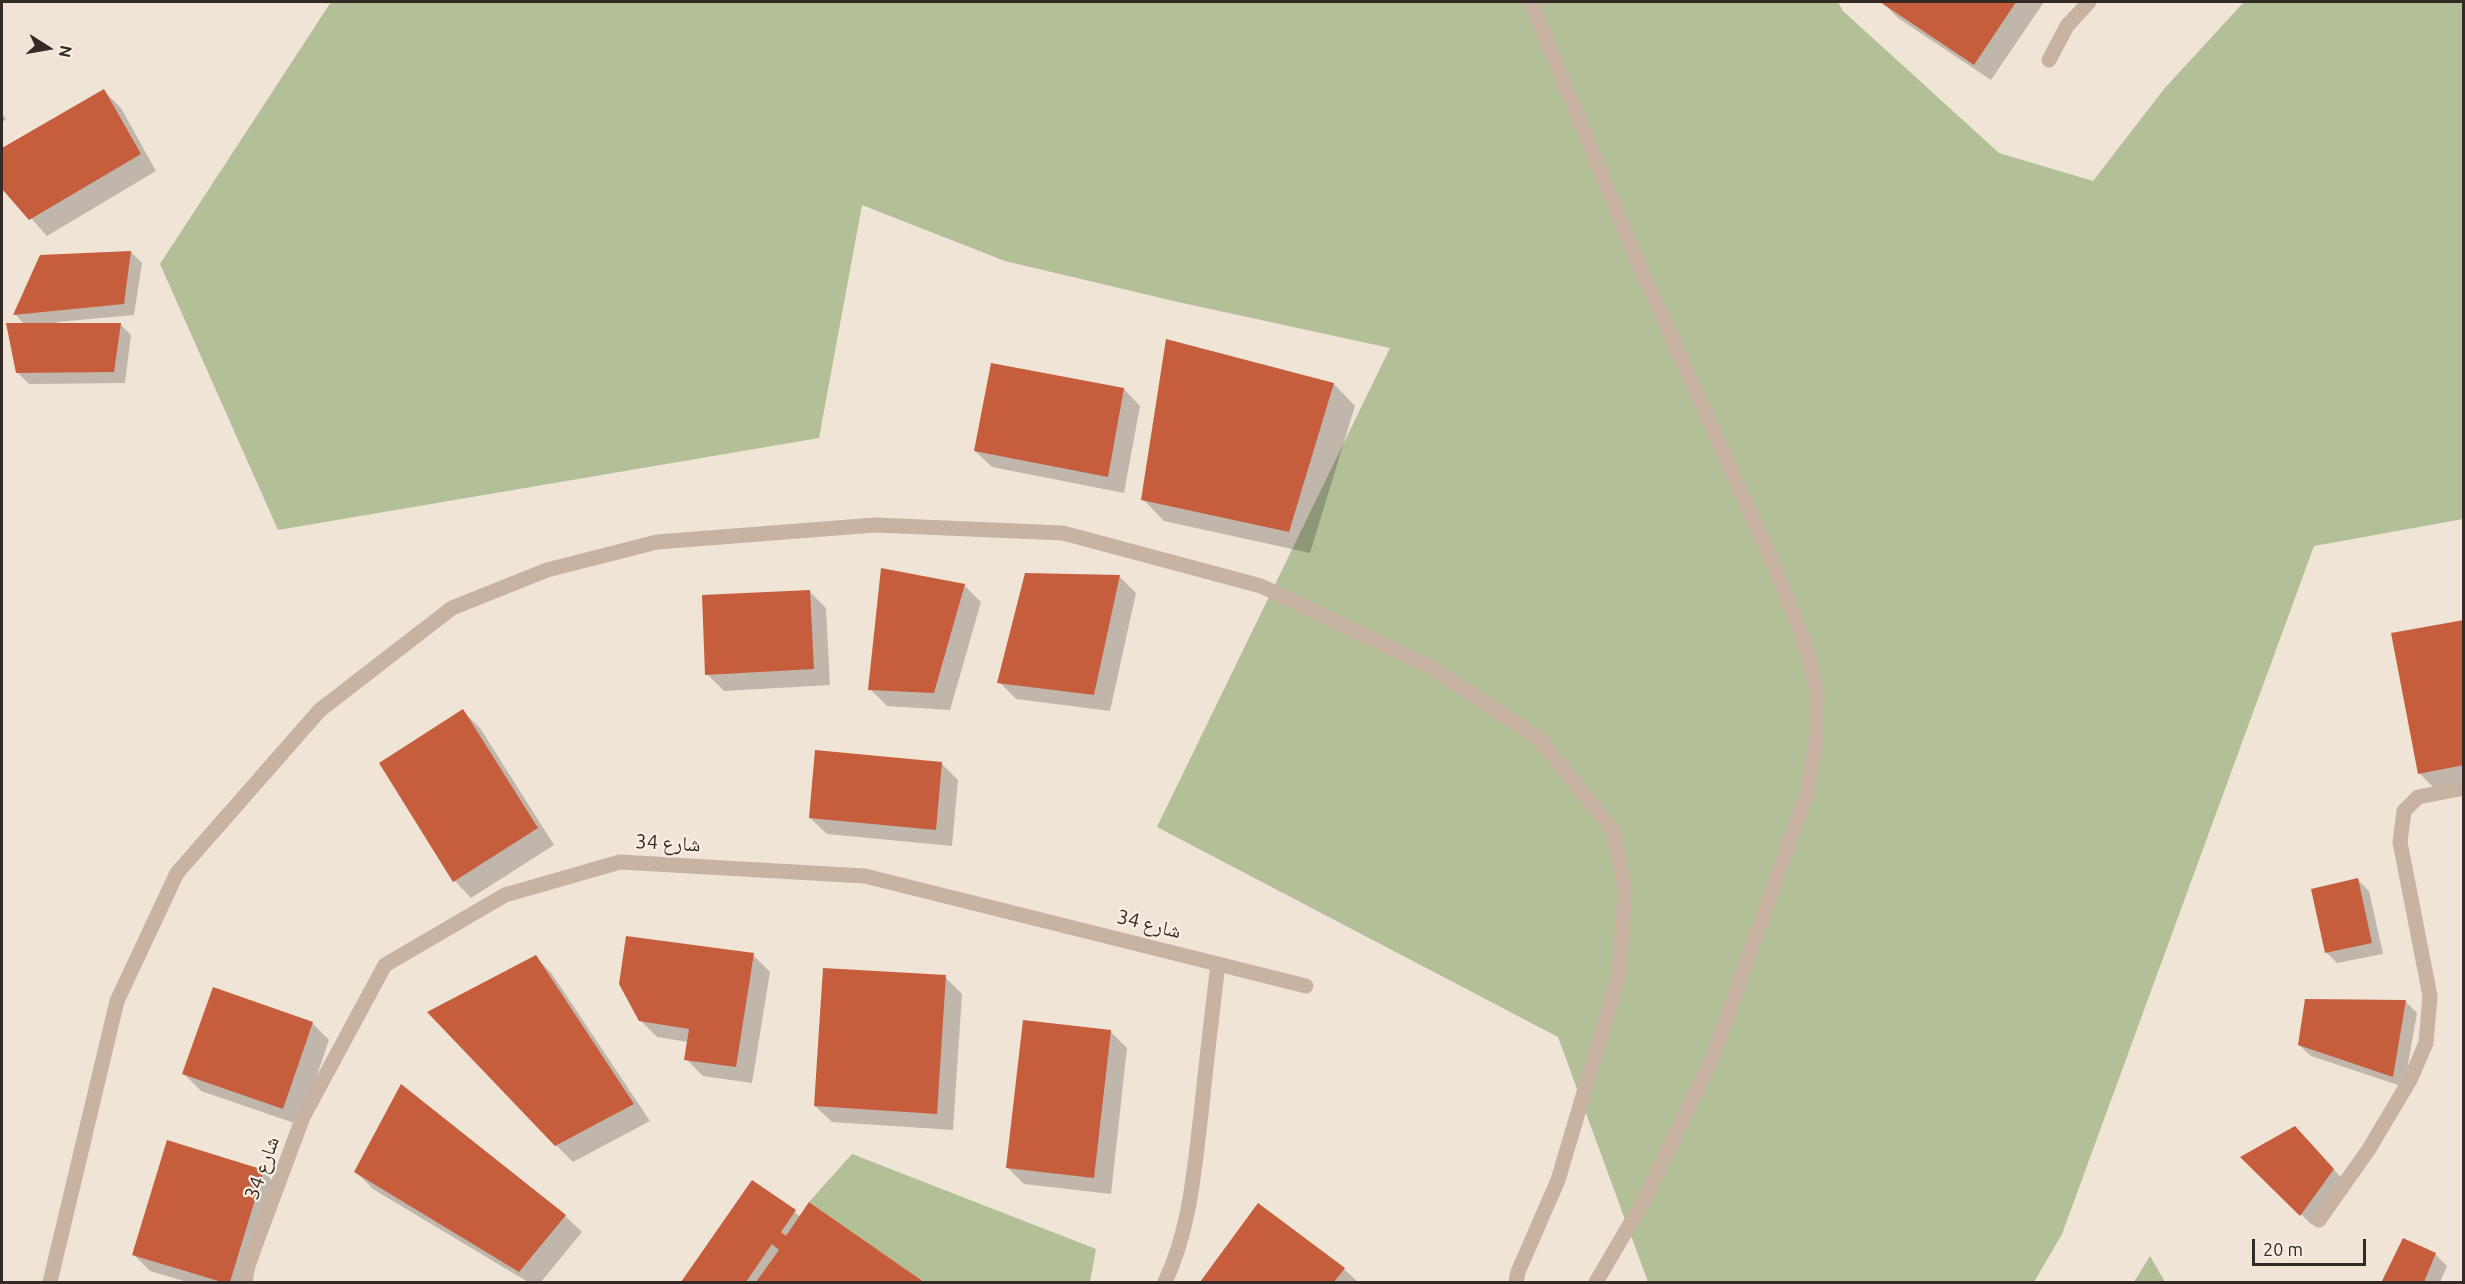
<!DOCTYPE html>
<html>
<head>
<meta charset="utf-8">
<style>
	body { margin:0 }
	#map { position:relative; width:2465px; height:1284px; overflow:hidden; background:#f0e4d6; font-family:Ubuntu,sans-serif }
	canvas { display:block }
	.frame { position:absolute; inset:0; border:3px solid #332925; pointer-events:none }
	.north { position:absolute; left:18px; top:18px; width:60px; height:60px; -webkit-text-stroke:4px #f8eee2; paint-order:stroke; rotate:101deg; font-size:16px; font-weight:700; line-height:24px; text-align:center; color:#332925 }
	.north::after { content:''; display:block; margin:auto; width:21px; height:27px; background:#332925; clip-path:polygon(50% 0,100% 100%,50% 72%,0 100%) }
	.scale { position:absolute; left:2252px; top:1239px; width:114px; height:27px; box-sizing:border-box; border:3px solid #332925; border-top:0; padding-left:8px; font-size:18px; line-height:21px; white-space:nowrap; color:#332925; -webkit-text-stroke:4px #f8eee2; paint-order:stroke }
</style>
</head>
<body>
<div id="map">
<canvas width="2465" height="1284"></canvas>
<div class="frame"></div>
<div class="north">N</div>
<div class="scale">20 m</div>
</div>
<script>
const c = document.querySelector('canvas').getContext('2d');
c.lineJoin = 'round';
function fillPath(path, color) {
  c.fillStyle = color;
  c.fill(path, 'evenodd');
}
function trace(path, color, width, dash) {
  c.strokeStyle = color;
  c.lineWidth = width;
  c.lineCap = dash ? 'butt' : 'round';
  c.setLineDash(dash || []);
  c.stroke(path);
}
function write(font, color, halo, rows, align = 'center') {
  c.font = font + ' Ubuntu,"Noto Naskh Arabic",sans-serif';
  c.lineWidth = 4.5;
  c.setLineDash([]);
  c.textBaseline = 'middle';
  c.strokeStyle = halo;
  c.fillStyle = color;
  for (const [text, x, y, turn = 0] of rows) {
    c.save();
    c.translate(x, y);
    c.rotate((+turn || 0) * Math.PI / 180);
    c.textAlign = isNaN(turn) ? turn : align;
    if (halo) c.strokeText(text, 0, 0);
    c.fillText(text, 0, 0);
    c.restore();
  }
}
fillPath(new Path2D(`
	M331,2H1838L1843,11L1999,153L2093,181L2164,89L2244,2H2463V519L2314,546L2062,1234L2034,1282H1648L1558,1037L1157,827L1390,348L1178,302L1005,261L862,205L819,438L278,530L160,264Z
	M852,1154L1096,1249L1090,1282H924L809,1202Z
	M2150,1256L2165,1282H2134Z`), '#b2bf97');
fillPath(new Path2D(`
	M1882,2H2044L1991,80L1898,18Z
	M104,91L121,108L156,171L47,236L2,186V150Z
	M2,114L6,119L2,123Z
	M131,252L142,263L134,315L57,322V325L120,324L131,335L125,383L29,384L17,372L25,325L15,314Z
	M1334,384L1355,406L1310,553L1164,521L1143,499Z
	M1124,389L1140,406L1124,493L992,467L975,451Z
	M1119,576L1136,593L1110,711L1016,699L999,682Z
	M964,585L981,602L950,710L887,706L870,689Z
	M809,591L826,608L830,685L724,691L707,674Z
	M2464,621V784L2436,790L2419,773Z
	M463,711L480,728L554,845L471,898L455,881L381,763Z
	M941,763L958,780L952,846L827,834L810,818Z
	M2358,880L2369,891L2383,954L2337,963L2326,952Z
	M753,955L770,972L752,1083L703,1076L686,1059L688,1042L657,1037L640,1020Z
	M536,957L552,974L650,1121L573,1162L556,1145Z
	M945,977L962,994L953,1130L832,1122L815,1106Z
	M2306,1000L2406,1002L2417,1013L2404,1087L2311,1056L2299,1045Z
	M312,1023L329,1040L300,1125L201,1091L184,1074Z
	M1110,1031L1127,1048L1111,1194L1024,1184L1008,1168Z
	M2307,1139L2344,1181L2312,1225L2243,1157Z
	M263,1171L280,1188L251,1282H187L150,1271L133,1254Z
	M356,1172L565,1216L582,1232L541,1282H528L373,1189Z
	M752,1182L801,1217L809,1205L921,1282H682Z
	M1258,1205L1344,1269L1358,1282H1202Z
	M2435,1254L2447,1266L2440,1282H2386L2384,1280Z`), '#0003');
fillPath(new Path2D(`
	M1880,2H2016L1974,65Z
	M104,89L141,154L29,220L2,189V148Z
	M131,251L124,304L13,315L40,255Z
	M6,323H121L114,372L16,373Z
	M1166,339L1334,383L1289,532L1141,500Z
	M991,363L1124,388L1108,477L974,451Z
	M881,568L965,584L934,693L868,690Z
	M1025,573L1120,575L1094,695L997,683Z
	M810,590L814,669L705,675L702,595Z
	M2464,620V765L2418,774L2391,633Z
	M463,709L538,828L453,882L379,763Z
	M815,750L942,762L936,830L809,818Z
	M2358,878L2372,943L2325,953L2311,889Z
	M626,936L754,953L736,1067L684,1060L689,1029L639,1021L619,984Z
	M536,955L634,1104L555,1146L427,1012Z
	M823,968L946,975L937,1114L814,1106Z
	M213,987L313,1022L283,1109L182,1074Z
	M2305,999L2406,1000L2393,1077L2298,1045Z
	M1023,1020L1111,1030L1094,1178L1006,1168Z
	M401,1084L566,1215L519,1272L354,1172Z
	M2295,1126L2334,1169L2300,1216L2240,1157Z
	M167,1140L264,1170L230,1282H222L132,1255Z
	M752,1180L796,1210L781,1232L786,1236L809,1202L924,1282H756L779,1250L772,1244L746,1282H681Z
	M1258,1203L1345,1268L1334,1282H1200Z
	M2403,1238L2436,1253L2424,1282H2386L2382,1281Z`), '#c65e3e');
trace(new Path2D(`
	M1165,1282C1190,1229 1194,1172 1201,1114C1206,1064 1212,1014 1218,964`), '#c8b3a2', 15);
trace(new Path2D(`
	M1531,2L1633,251L1777,572L1808,652L1817,694L1816,742L1807,793L1712,1059L1643,1202L1596,1282
	M2049,60L2067,26L2089,2
	M2319,1220L2369,1149L2410,1080L2426,1043L2430,996L2400,842L2404,811L2418,797L2464,788
	M50,1282L117,1001L177,873L320,710L452,608L547,570L657,542L875,525L1063,533L1261,586L1430,667L1538,738L1613,830L1625,890L1619,975L1558,1180L1518,1272L1516,1282
	M245,1282L248,1265L303,1117L385,965L505,895L620,862L865,876L1306,986`), '#c8b3a2', 15);
write('20px', '#332925', '#f8eee2', [
	["شارع 34",668,843,3],
	["شارع 34",1149,924,14],
	["شارع 34",262,1168,-70]
]);
</script>
</body>
</html>
